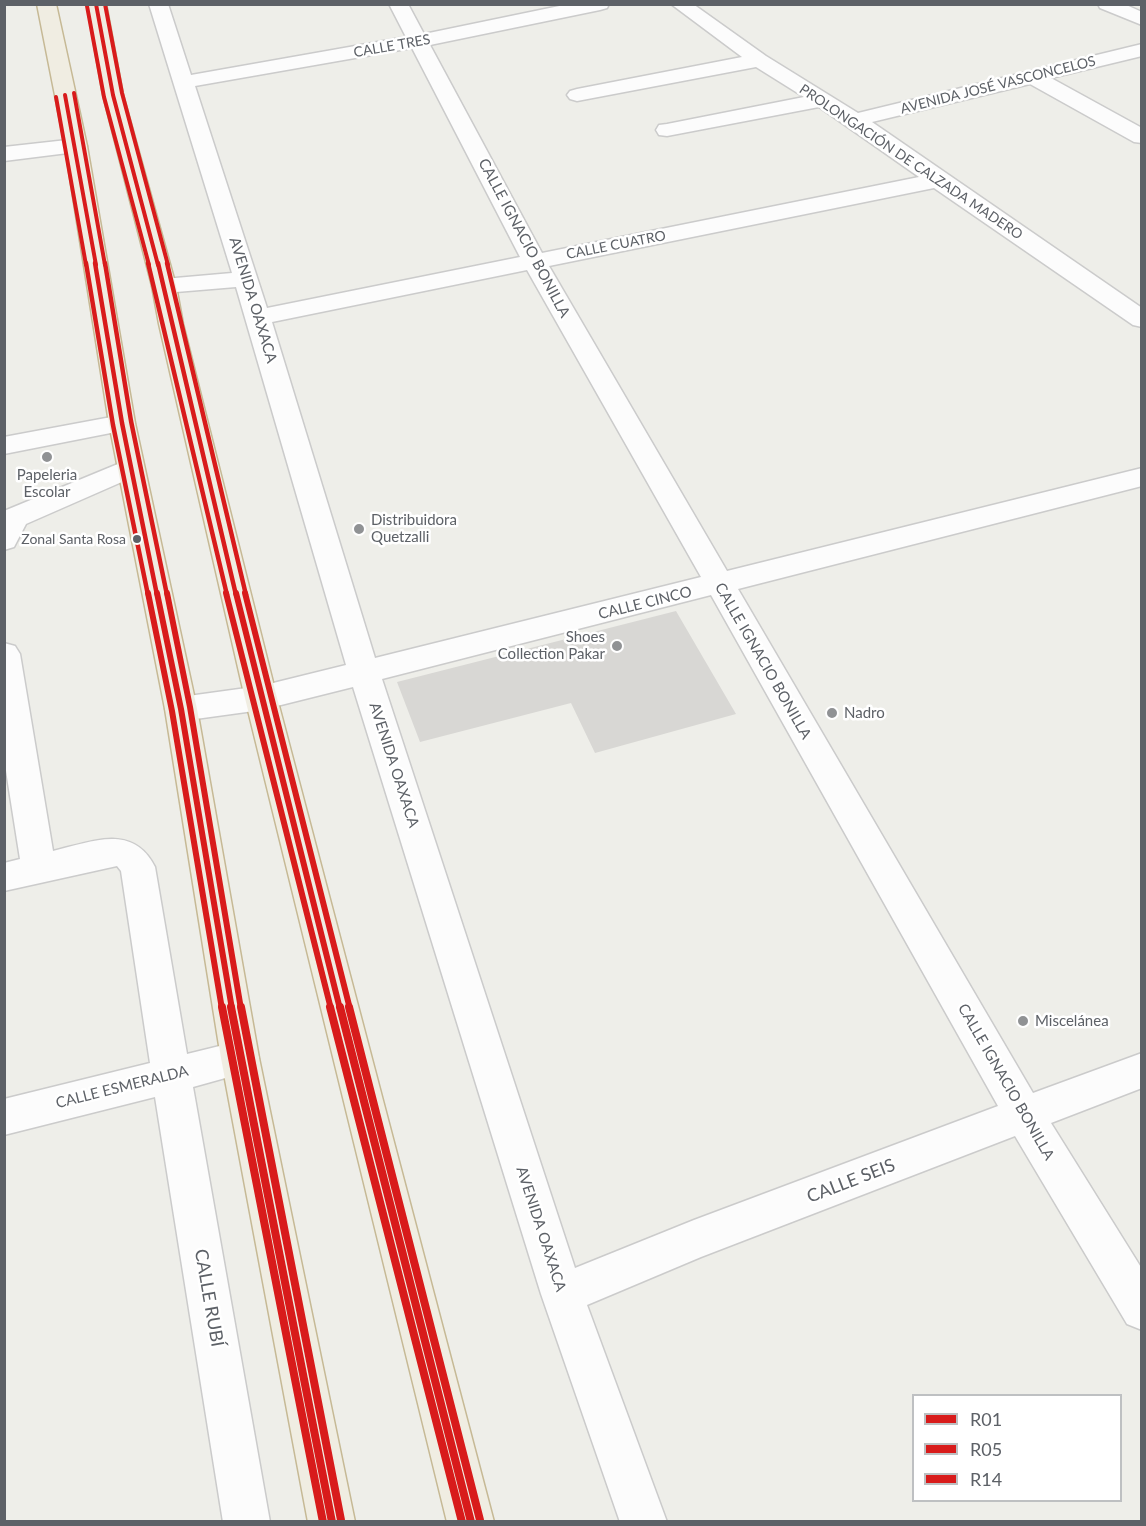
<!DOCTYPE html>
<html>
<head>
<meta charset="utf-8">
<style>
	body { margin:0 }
	#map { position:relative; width:1146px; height:1526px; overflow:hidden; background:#eeeee9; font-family:Lato,sans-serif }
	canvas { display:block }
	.frame { position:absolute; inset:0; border:6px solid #5d6167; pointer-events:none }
	.legend { position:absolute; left:912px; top:1394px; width:210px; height:108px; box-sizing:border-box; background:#fff; border:2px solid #bec0c2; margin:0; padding:8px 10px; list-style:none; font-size:18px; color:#5d6167 }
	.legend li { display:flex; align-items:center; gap:12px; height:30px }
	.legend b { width:30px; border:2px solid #bec0c2 }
</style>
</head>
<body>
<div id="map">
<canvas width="1146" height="1526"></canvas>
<div class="frame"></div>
<ul class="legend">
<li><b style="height:8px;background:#d81b1b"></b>R01</li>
<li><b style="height:8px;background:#d81b1b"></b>R05</li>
<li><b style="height:8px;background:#d81b1b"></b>R14</li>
</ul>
</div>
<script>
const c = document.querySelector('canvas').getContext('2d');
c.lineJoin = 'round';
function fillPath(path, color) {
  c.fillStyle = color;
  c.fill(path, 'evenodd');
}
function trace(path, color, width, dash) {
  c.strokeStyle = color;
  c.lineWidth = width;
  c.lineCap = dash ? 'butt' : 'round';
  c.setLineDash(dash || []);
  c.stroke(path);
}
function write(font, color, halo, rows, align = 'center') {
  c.font = font + ' Lato,sans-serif';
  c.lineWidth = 5;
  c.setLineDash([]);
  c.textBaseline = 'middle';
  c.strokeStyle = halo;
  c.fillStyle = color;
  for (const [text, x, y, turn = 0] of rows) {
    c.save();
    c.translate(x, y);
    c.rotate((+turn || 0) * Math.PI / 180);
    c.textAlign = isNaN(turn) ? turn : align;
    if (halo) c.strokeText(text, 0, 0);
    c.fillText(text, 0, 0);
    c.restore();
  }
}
fillPath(new Path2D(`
	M676,611L736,714L595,753L571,703L420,742L397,682Z`), '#d8d7d4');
const minor = new Path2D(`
	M149,4H168L191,75L406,37L389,4H408L424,34L569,4H609L607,8L600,10L430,45L542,253L919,177L819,107L667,136L659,135L656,130L659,125L667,124L804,97L756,67L577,101L570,99L567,95L570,91L577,89L742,57L671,4H693L766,56L858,113L1142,44V56L1051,78L1142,128V143L1134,142L1030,84L872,122L1142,308V327L1133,325L934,188L549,266L727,571L1142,468V486L738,589L1033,1093L1142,1053V1088L1051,1123L1142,1269V1330L1127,1324L1015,1136L701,1257L587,1305L667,1522H620L541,1294L353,687L261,710L181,721L170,717L165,709L170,701L181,697L261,686L346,665L236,287L164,293L155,291L152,286L155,281L164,279L232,273ZM412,48L520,257L267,308L195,86ZM527,270L701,577L375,658L272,322ZM711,595L998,1106L694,1220L575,1268L382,679Z
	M1098,4H1124L1142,12V25L1100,8Z
	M76,139L84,141L87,146L84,151L4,161V147Z
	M122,415L131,417L135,423L131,429L4,454V437Z
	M130,459L140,462L144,468L140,474L26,524L14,547L4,550V511Z
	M4,643L15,646L20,654L53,851C92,842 133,823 155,867L187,1054L240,1041L254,1046L259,1058L254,1070L193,1087L270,1522H223L155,1097L4,1135V1099L150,1063L121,871L117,866L4,891V863L20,859L4,758Z`);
const highway = new Path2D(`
	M37,4H56L87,146L135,423L197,709L259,1058L355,1522H308L221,1058L165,709L109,423L65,146Z
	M87,4H106L123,95L176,286L183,324L277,698L494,1522H447L245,698L159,324L152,286L103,95Z`);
trace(minor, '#cbcbcb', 3);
trace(highway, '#c6b995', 3);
fillPath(minor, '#fcfcfc');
fillPath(highway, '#f0ede2');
trace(new Path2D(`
	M96,4L113,95L158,265
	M65,95L96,265`), '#d81b1b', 4);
trace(new Path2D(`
	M95,263L122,423L157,595
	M158,263L236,595`), '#d81b1b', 4.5);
trace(new Path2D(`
	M157,593L181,709L232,1009
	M236,593L340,1009`), '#d81b1b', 6);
trace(new Path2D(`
	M231,1007L332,1522
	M340,1007L471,1522`), '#d81b1b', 8);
trace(new Path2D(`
	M87,6L104,97L149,265
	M56,97L86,265`), '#d81b1b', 4);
trace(new Path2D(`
	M86,263L113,425L148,595
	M148,263L227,595`), '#d81b1b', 4.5);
trace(new Path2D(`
	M148,593L172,711L222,1009
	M226,593L331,1009`), '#d81b1b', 6);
trace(new Path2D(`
	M222,1007L323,1522
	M330,1007L462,1522`), '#d81b1b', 8);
trace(new Path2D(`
	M105,4L122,93L168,265
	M74,93L105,265`), '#d81b1b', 4);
trace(new Path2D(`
	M105,263L131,421L167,595
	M167,263L246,595`), '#d81b1b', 4.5);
trace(new Path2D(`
	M167,593L190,707L241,1009
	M245,593L350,1009`), '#d81b1b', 6);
trace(new Path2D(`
	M241,1007L341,1520
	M349,1007L480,1520`), '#d81b1b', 8);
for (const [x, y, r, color] of [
	[47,457,6,"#909294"],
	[359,529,6,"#909294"],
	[137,539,5,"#5d6167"],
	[617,646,6,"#909294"],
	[832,713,6,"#909294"],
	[1023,1021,6,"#909294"]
]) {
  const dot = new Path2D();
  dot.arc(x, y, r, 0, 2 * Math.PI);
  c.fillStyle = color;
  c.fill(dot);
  trace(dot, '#fff', 2);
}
write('14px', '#5d6167', '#fff', [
	["CALLE TRES",392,46,-10],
	["AVENIDA JOSÉ VASCONCELOS",998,85,-14],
	["PROLONGACIÓN DE CALZADA MADERO",911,162,34],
	["CALLE CUATRO",616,245,-11]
]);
write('14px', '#5d6167', '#fff', [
	["Zonal Santa Rosa",126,539]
], 'right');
write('15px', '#5d6167', '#fff', [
	["CALLE IGNACIO BONILLA",524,238,62],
	["AVENIDA OAXACA",253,300,73],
	["CALLE CINCO",645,603,-14],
	["CALLE IGNACIO BONILLA",763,661,60],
	["AVENIDA OAXACA",394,765,72],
	["CALLE IGNACIO BONILLA",1006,1082,60],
	["CALLE ESMERALDA",122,1087,-14],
	["AVENIDA OAXACA",541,1229,72]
]);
write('15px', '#5d6167', '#fff', [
	["Papeleria",47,475,"center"],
	["Escolar",47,492,"center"],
	["Distribuidora",371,520],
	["Quetzalli",371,537],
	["Shoes",605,637,"right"],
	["Collection Pakar",605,654,"right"],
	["Nadro",844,713],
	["Miscelánea",1035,1021]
], 'left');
write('18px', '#5d6167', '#fff', [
	["CALLE SEIS",851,1181,-21],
	["CALLE RUBÍ",209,1298,80]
]);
</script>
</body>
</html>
